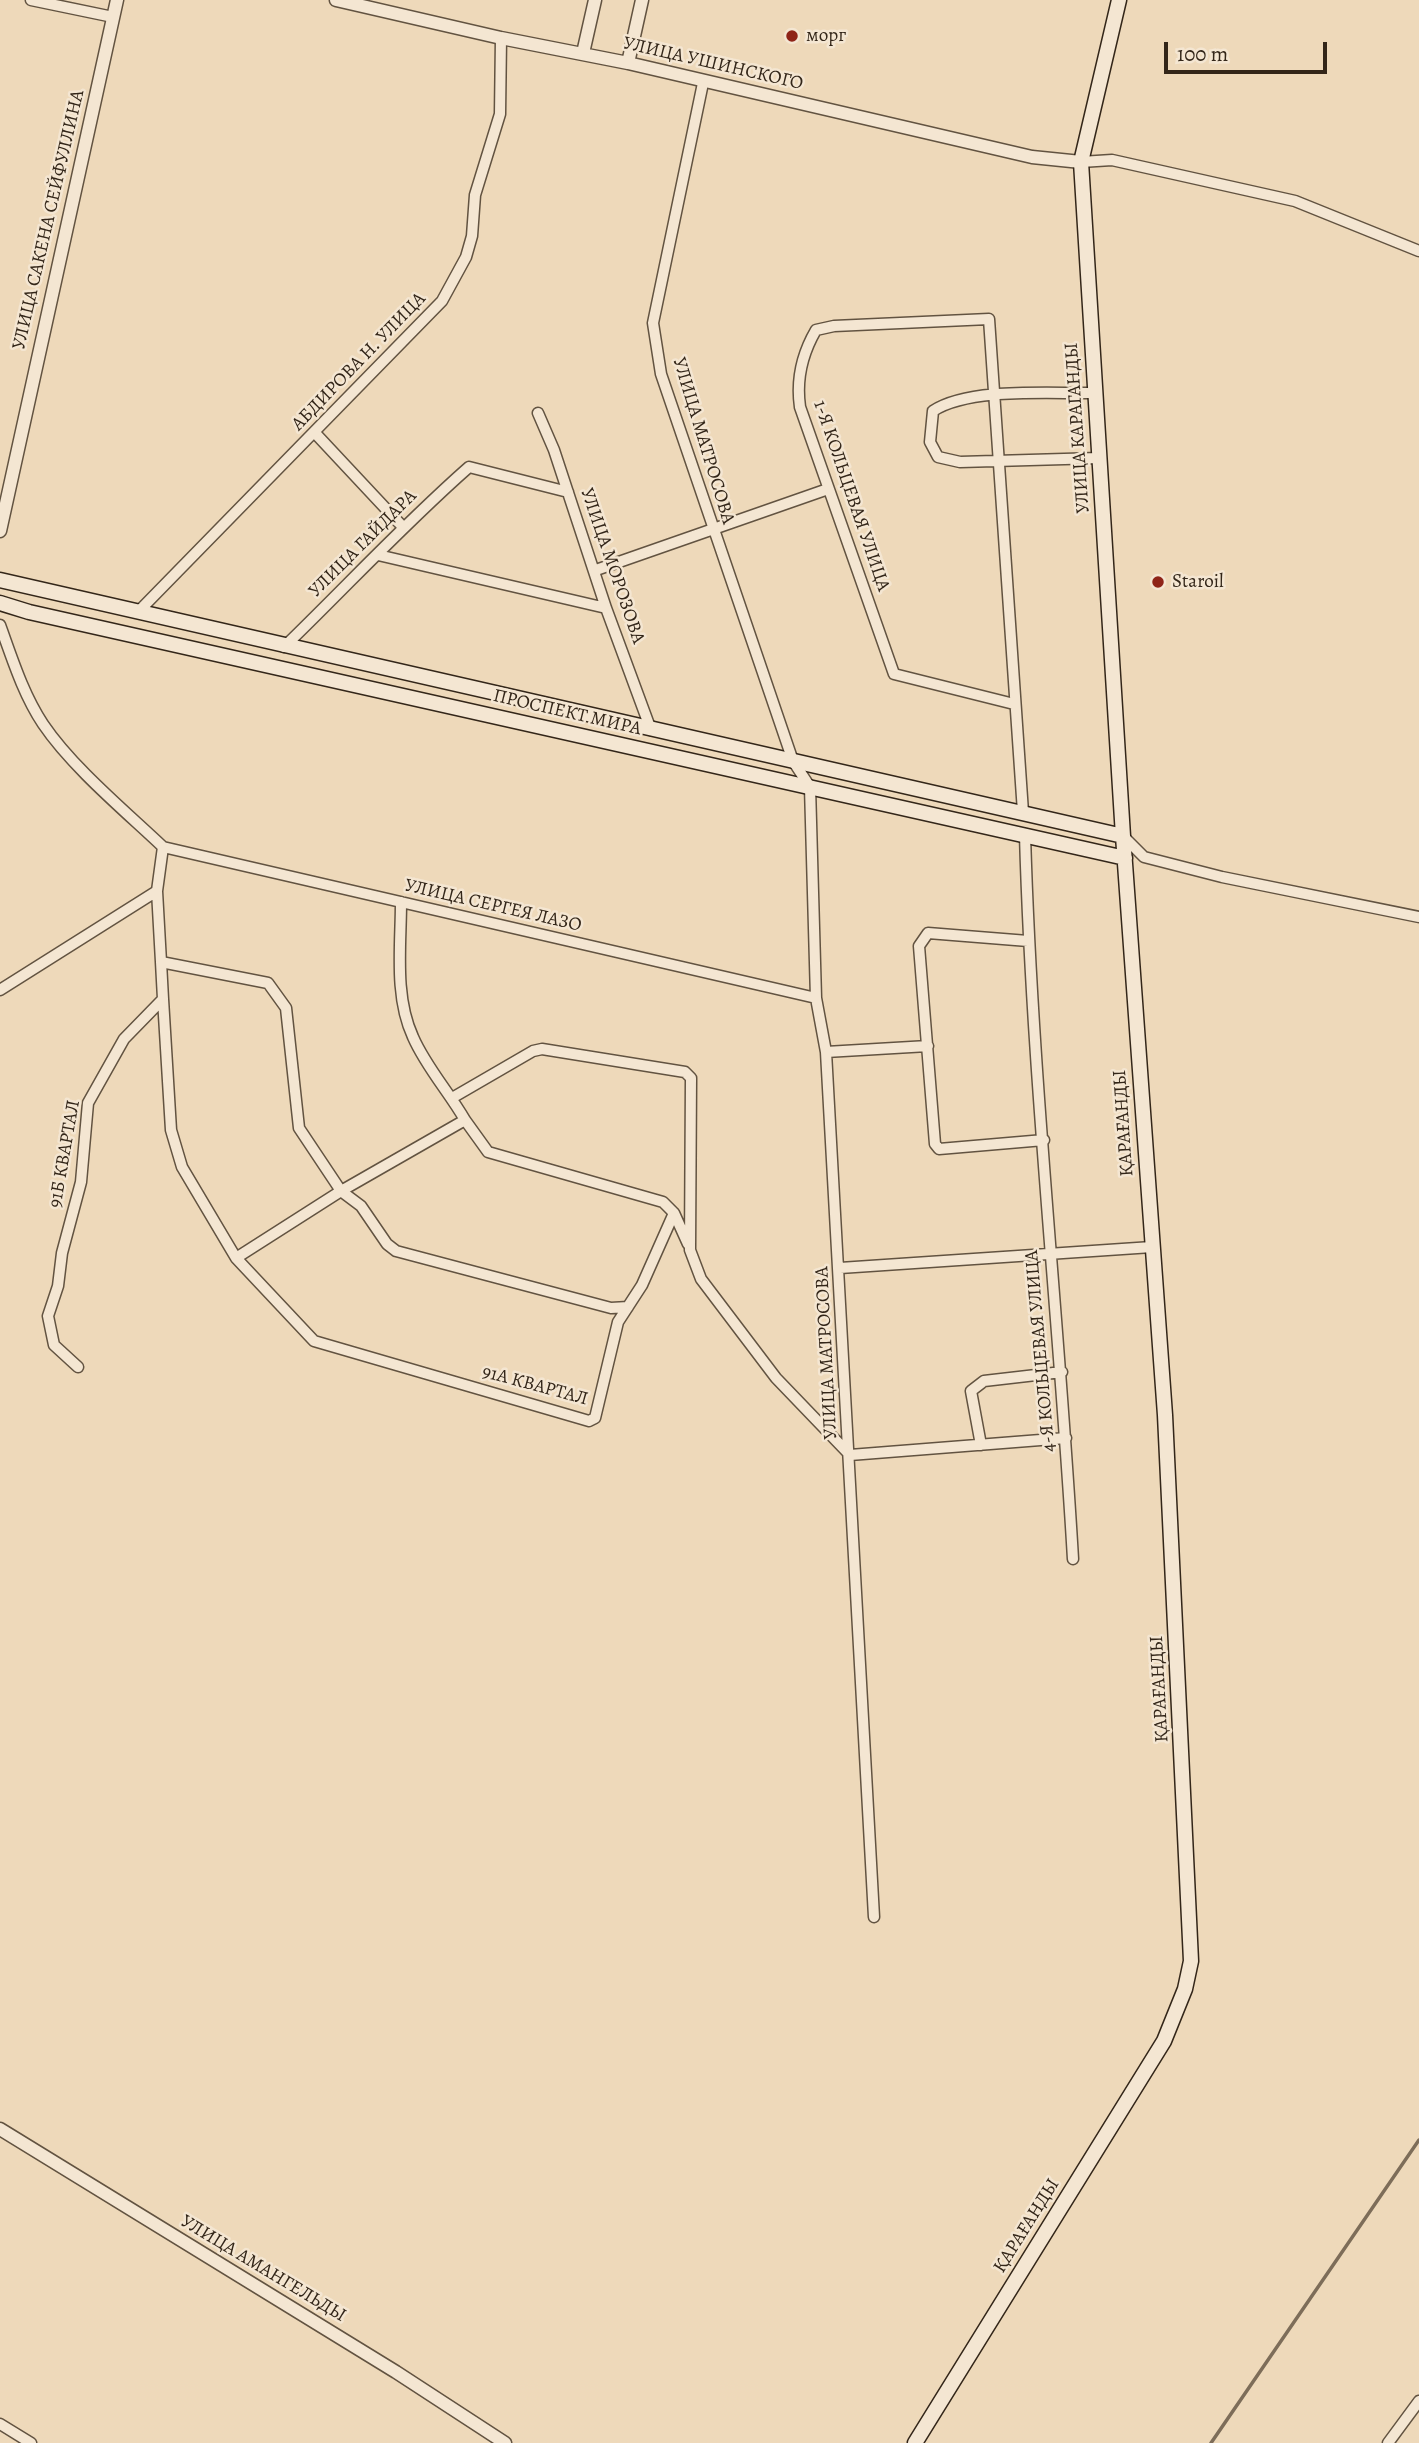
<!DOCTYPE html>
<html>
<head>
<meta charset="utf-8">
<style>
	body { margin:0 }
	#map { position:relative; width:1419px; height:2443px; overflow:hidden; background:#eed9ba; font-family:Alegreya,serif }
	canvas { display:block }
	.scale { position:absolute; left:1164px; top:42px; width:163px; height:32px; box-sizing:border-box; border:4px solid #332619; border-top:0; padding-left:9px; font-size:21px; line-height:24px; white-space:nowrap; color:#332619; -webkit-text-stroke:5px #f4e6d2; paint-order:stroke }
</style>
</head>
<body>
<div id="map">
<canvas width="1419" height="2443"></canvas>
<div class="scale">100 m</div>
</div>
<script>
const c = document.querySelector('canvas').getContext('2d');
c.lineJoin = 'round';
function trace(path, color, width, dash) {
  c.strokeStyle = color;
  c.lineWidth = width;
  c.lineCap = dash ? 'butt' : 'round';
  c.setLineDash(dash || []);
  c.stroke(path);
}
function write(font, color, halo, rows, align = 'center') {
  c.font = font + ' Alegreya,serif';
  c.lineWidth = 5;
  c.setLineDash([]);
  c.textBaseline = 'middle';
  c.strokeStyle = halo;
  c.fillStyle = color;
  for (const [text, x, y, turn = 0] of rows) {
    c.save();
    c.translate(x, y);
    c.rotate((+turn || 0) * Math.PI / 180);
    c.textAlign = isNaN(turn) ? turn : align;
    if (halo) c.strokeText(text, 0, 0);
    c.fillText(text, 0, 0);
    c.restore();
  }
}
trace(new Path2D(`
	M1211,2443L1419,2140`), '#7d6d59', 3.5);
const minor = new Path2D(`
	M31,0L113,17
	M703,83L653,323L661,374L793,761L810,787L816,998L826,1052L874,1917
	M1081,162L1112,160L1295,201L1419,251
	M1095,393C1051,394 970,387 933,411L930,442L938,457L960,462L1099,458
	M538,413L554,450L606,608L651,730
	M315,433L402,526
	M378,555L606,608
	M596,570L828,489
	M138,612L442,301L466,257L472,236L475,195L500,114L501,38
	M0,625C12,658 23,694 43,724C72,767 125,811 163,847
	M284,647C346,587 404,524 469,467L568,492
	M1014,704L894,674L800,407C796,379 802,354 816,330L834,326L989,319L1023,812
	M1025,835C1032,1077 1059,1318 1073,1559
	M1123,836L1144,857L1222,877L1419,917
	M157,891L161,962
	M1028,941L928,933L919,946L935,1144L939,1149L1044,1140
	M0,990L157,891L163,847L816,998
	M163,999L171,1130L182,1167L236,1258L314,1341L589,1421L595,1418L618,1322L642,1285L674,1213
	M826,1052L928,1046
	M452,1098L533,1051L542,1049L685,1072L691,1078L690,1250L701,1279L776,1378L850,1455L1066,1438
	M465,1120L488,1152L663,1202L674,1213L688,1244
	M236,1258L341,1191L465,1120C449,1092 426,1067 413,1037C394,996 401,946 401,902
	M840,1268L1152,1247
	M78,1367L54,1345L48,1316L58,1286L62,1253L81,1182L88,1103L124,1039L163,999L161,962L268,983L286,1008L299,1128L341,1191L361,1206L387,1244L396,1251L611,1308L628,1307
	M981,1445L971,1391L984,1381L1062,1372
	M0,2424L31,2443
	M1388,2443L1419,2401`);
const tertiary = new Path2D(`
	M336,0L501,38L628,63L1032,157L1081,162
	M583,53L595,0
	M628,63L642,0
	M0,531L117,0
	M0,2129L396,2372L505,2443`);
const secondary = new Path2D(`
	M0,580L1123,836
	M0,603L29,612L1125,858
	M915,2443L1164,2041L1185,1989L1191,1961L1165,1415L1123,836L1081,162L1119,0`);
trace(minor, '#625341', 13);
trace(tertiary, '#625341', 15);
trace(secondary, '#332619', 17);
trace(minor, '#f4e6d2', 10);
trace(tertiary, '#f4e6d2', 12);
trace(secondary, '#f4e6d2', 14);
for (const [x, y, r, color] of [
	[792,36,7,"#8f2418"],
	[1158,582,7,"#8f2418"]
]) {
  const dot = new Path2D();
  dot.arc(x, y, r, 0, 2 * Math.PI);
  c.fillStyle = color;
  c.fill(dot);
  trace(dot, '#f4e6d2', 2.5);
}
write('19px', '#332619', '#f4e6d2', [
	["морг",806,36],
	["Staroil",1172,582]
], 'left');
write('19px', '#332619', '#f4e6d2', [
	["УЛИЦА УШИНСКОГО",713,64,13],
	["УЛИЦА САКЕНА СЕЙФУЛЛИНА",49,220,-77],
	["АБДИРОВА Н. УЛИЦА",359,362,-46],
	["УЛИЦА КАРАГАНДЫ",1078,428,-94],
	["УЛИЦА МАТРОСОВА",703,441,73],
	["1-Я КОЛЬЦЕВАЯ УЛИЦА",851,496,71],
	["УЛИЦА ГАЙДАРА",363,544,-45],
	["УЛИЦА МОРОЗОВА",612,566,71],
	["ПРОСПЕКТ МИРА",567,713,13],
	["УЛИЦА СЕРГЕЯ ЛАЗО",493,906,13],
	["ҚАРАҒАНДЫ",1124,1123,-94],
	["91Б КВАРТАЛ",65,1154,-80],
	["4-Я КОЛЬЦЕВАЯ УЛИЦА",1041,1351,-95],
	["УЛИЦА МАТРОСОВА",827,1353,-93],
	["91А КВАРТАЛ",535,1386,15],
	["ҚАРАҒАНДЫ",1160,1689,-93],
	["ҚАРАҒАНДЫ",1027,2226,-58],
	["УЛИЦА АМАНГЕЛЬДЫ",263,2269,31]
]);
</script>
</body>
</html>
